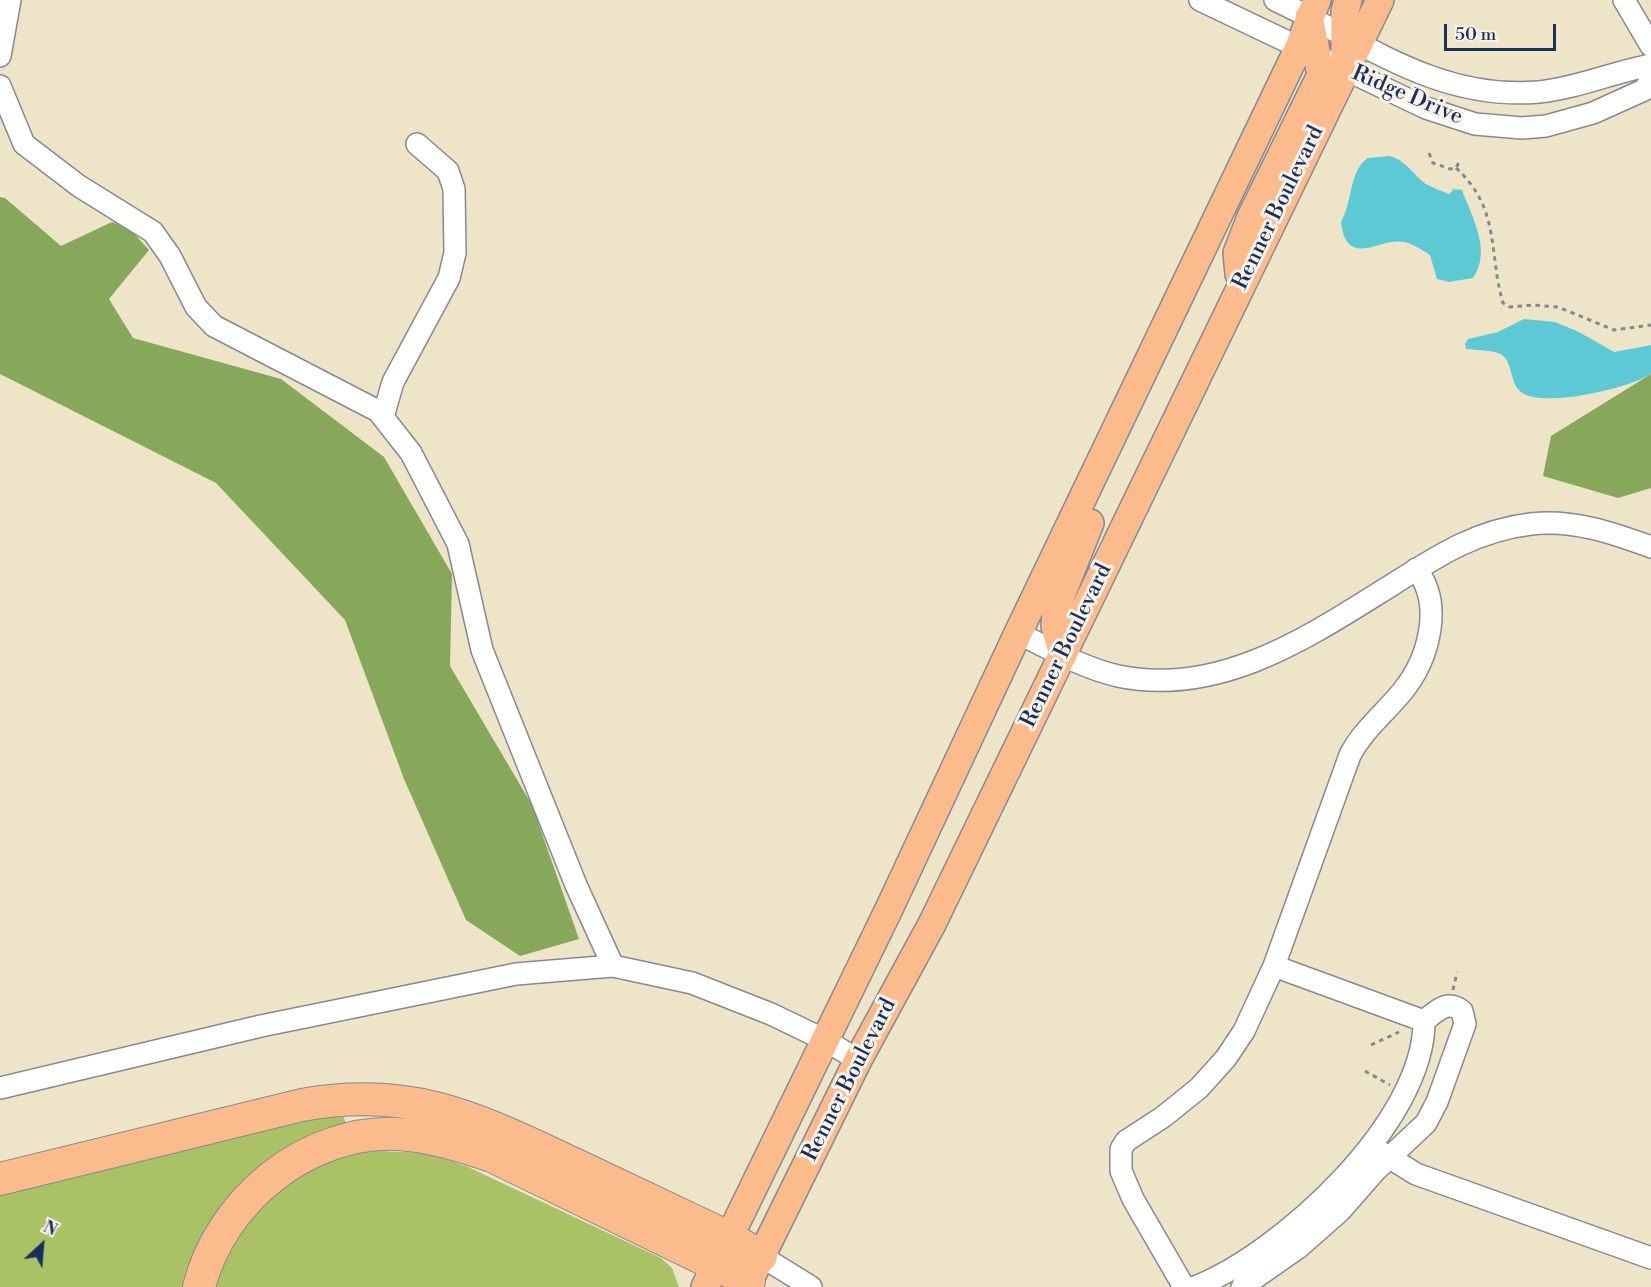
<!DOCTYPE html>
<html>
<head>
<meta charset="utf-8">
<style>
	body { margin:0 }
	#map { position:relative; width:1651px; height:1287px; overflow:hidden; background:#eee5c8; font-family:"Libre Bodoni",serif }
	canvas { display:block }
	.north { position:absolute; left:12px; top:1215px; width:60px; height:60px; -webkit-text-stroke:4px #f7f3e8; paint-order:stroke; rotate:26deg; font-size:16px; font-weight:700; line-height:24px; text-align:center; color:#1b2f5e }
	.north::after { content:''; display:block; margin:auto; width:21px; height:27px; background:#1b2f5e; clip-path:polygon(50% 0,100% 100%,50% 72%,0 100%) }
	.scale { position:absolute; left:1444px; top:24px; width:112px; height:27px; box-sizing:border-box; border:3px solid #1b2f5e; border-top:0; padding-left:8px; font-size:18px; line-height:21px; white-space:nowrap; color:#1b2f5e; -webkit-text-stroke:4px #f7f3e8; paint-order:stroke }
</style>
</head>
<body>
<div id="map">
<canvas width="1651" height="1287"></canvas>
<div class="north">N</div>
<div class="scale">50 m</div>
</div>
<script>
const c = document.querySelector('canvas').getContext('2d');
c.lineJoin = 'round';
function fillPath(path, color) {
  c.fillStyle = color;
  c.fill(path, 'evenodd');
}
function trace(path, color, width, dash) {
  c.strokeStyle = color;
  c.lineWidth = width;
  c.lineCap = dash ? 'butt' : 'round';
  c.setLineDash(dash || []);
  c.stroke(path);
}
function write(font, color, halo, rows, align = 'center') {
  c.font = font + ' "Libre Bodoni",serif';
  c.lineWidth = 6;
  c.setLineDash([]);
  c.textBaseline = 'middle';
  c.strokeStyle = halo;
  c.fillStyle = color;
  for (const [text, x, y, turn = 0] of rows) {
    c.save();
    c.translate(x, y);
    c.rotate((+turn || 0) * Math.PI / 180);
    c.textAlign = isNaN(turn) ? turn : align;
    if (halo) c.strokeText(text, 0, 0);
    c.fillText(text, 0, 0);
    c.restore();
  }
}
fillPath(new Path2D(`
	M339,1105L347,1126L303,1143L189,1287H0V1183Z
	M378,1151L426,1153L466,1166L661,1258L672,1268L679,1287H212C220,1269 227,1249 238,1233C261,1199 302,1168 341,1157C352,1153 366,1152 378,1151Z`), '#aac166');
fillPath(new Path2D(`
	M0,197L5,198L61,246L112,222L129,228L149,250L109,299L133,338L281,379L384,457L452,574L450,666L532,805L579,939L520,956L466,920L404,779L345,620L216,483L0,374Z
	M1651,374V488L1618,498L1543,476L1551,436Z`), '#87a75b');
fillPath(new Path2D(`
	M1390,156C1407,161 1412,174 1426,184C1433,188 1442,191 1449,194L1454,189L1462,190C1472,217 1492,251 1473,278L1449,282L1437,279L1430,255C1422,250 1414,244 1404,242C1379,237 1347,270 1341,222C1353,201 1349,170 1368,158Z
	M1524,319L1555,322L1579,332L1614,352L1651,345V374C1630,388 1542,409 1521,392C1509,383 1513,357 1498,353C1488,350 1477,350 1466,349L1465,344L1468,339L1498,332Z`), '#5dc9d5');
const minor = new Path2D(`
	M1200,0L1426,108L1475,124L1522,128L1546,126L1593,113L1644,90L1651,80
	M1275,0C1363,41 1436,101 1539,92C1578,88 1613,72 1651,65
	M1624,0L1651,46
	M0,56L10,0
	M0,86L24,144L79,186L153,232L170,256L196,307L214,326L378,411L411,453L458,544L482,650L576,885L613,966
	M383,417L393,382L449,278L455,253L454,189L448,171L417,144
	M1018,633C1050,649 1083,668 1118,676C1221,698 1313,634 1395,583C1439,555 1478,530 1531,524C1573,519 1613,533 1651,547
	M1274,966L1424,1021
	M0,1088L261,1026L516,974L613,966L692,983L771,1014L825,1040L858,1060
	M1379,1151L1416,1174L1651,1258
	M761,1256L811,1287
	M1184,1287L1133,1199L1121,1171V1149L1126,1141L1163,1117L1199,1088L1226,1058L1244,1031L1274,966L1350,755C1363,730 1384,714 1402,692C1429,659 1444,604 1416,569
	M1195,1287C1282,1253 1425,1121 1424,1021
	M1242,1287L1298,1248L1340,1211L1375,1171L1426,1123L1437,1102L1465,1024L1462,1011C1447,999 1437,1011 1424,1021`);
const major = new Path2D(`
	M1345,67V11L1348,0
	M1239,274L1237,253L1251,217L1321,75L1309,17
	M1063,655L1055,626L1056,608L1090,523
	M752,1275L858,1060L932,924L1380,0
	M705,1287L889,909L1018,633L1299,47L1317,0`);
const highway = new Path2D(`
	M0,1179L302,1105C413,1085 478,1119 576,1165C626,1189 677,1213 728,1237L761,1256
	M199,1287C221,1200 307,1130 398,1134C431,1136 461,1146 492,1156L749,1281`);
trace(minor, '#848a93', 24);
trace(major, '#848a93', 30);
trace(highway, '#848a93', 34);
trace(new Path2D(`
	M1429,153L1433,163L1450,169L1456,168L1460,160
	M1456,168C1501,209 1488,252 1503,303L1510,307L1533,305L1558,307L1614,330L1651,325
	M1453,990L1457,972
	M1371,1045L1399,1032
	M1365,1071L1390,1085`), '#848a93', 3, [4.5, 4.5]);
trace(minor, '#fff', 21);
trace(major, '#fbbb8d', 27);
trace(highway, '#fbbb8d', 32);
write('22px', '#1b2f5e', '#f7f3e8', [
	["Ridge Drive",1407,96,23],
	["Renner Boulevard",1279,208,-64],
	["Renner Boulevard",1067,646,-64],
	["Renner Boulevard",850,1080,-63]
]);
</script>
</body>
</html>
